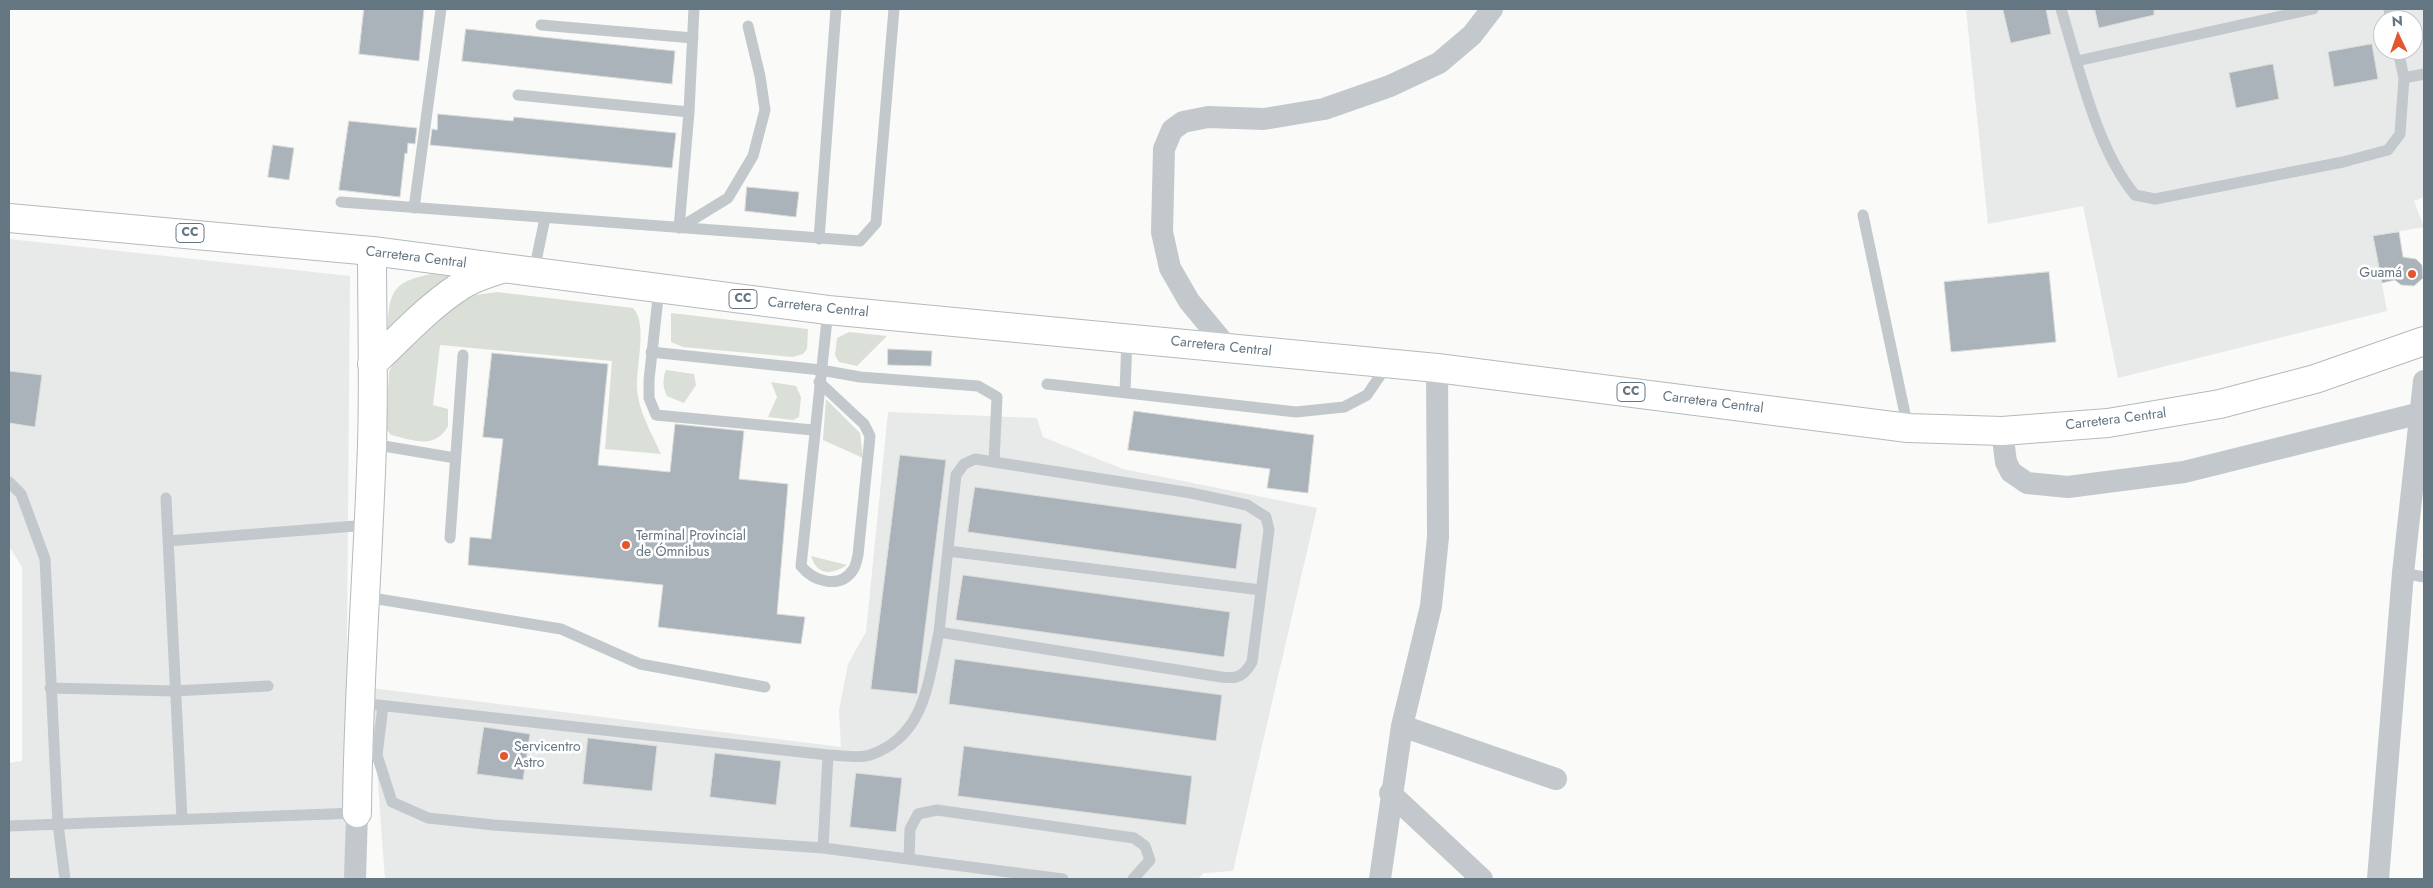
<!DOCTYPE html>
<html>
<head>
<meta charset="utf-8">
<style>
	body { margin:0 }
	#map { position:relative; width:2433px; height:888px; overflow:hidden; background:#fafaf8; font-family:Jost,sans-serif }
	canvas { display:block }
	.frame { position:absolute; inset:0; border:10px solid #657683; pointer-events:none }
	.north { position:absolute; left:2373px; top:10px; width:50px; height:50px; box-sizing:border-box; background:#fff; border:1px solid #c1c8cd; border-radius:50%; rotate:357deg; font-size:14px; font-weight:700; line-height:20px; text-align:center; color:#657683 }
	.north::after { content:''; display:block; margin:auto; width:18px; height:22px; background:#e4572e; clip-path:polygon(50% 0,100% 100%,50% 72%,0 100%) }
</style>
</head>
<body>
<div id="map">
<canvas width="2433" height="888"></canvas>
<div class="frame"></div>
<div class="north">N</div>
</div>
<script>
const c = document.querySelector('canvas').getContext('2d');
c.lineJoin = 'round';
function fillPath(path, color) {
  c.fillStyle = color;
  c.fill(path, 'evenodd');
}
function trace(path, color, width, dash) {
  c.strokeStyle = color;
  c.lineWidth = width;
  c.lineCap = dash ? 'butt' : 'round';
  c.setLineDash(dash || []);
  c.stroke(path);
}
function write(font, color, halo, rows, align = 'center') {
  c.font = font + ' Jost,sans-serif';
  c.lineWidth = 5;
  c.setLineDash([]);
  c.textBaseline = 'middle';
  c.strokeStyle = halo;
  c.fillStyle = color;
  for (const [text, x, y, turn = 0] of rows) {
    c.save();
    c.translate(x, y);
    c.rotate((+turn || 0) * Math.PI / 180);
    c.textAlign = isNaN(turn) ? turn : align;
    if (halo) c.strokeText(text, 0, 0);
    c.fillText(text, 0, 0);
    c.restore();
  }
}
fillPath(new Path2D(`
	M1966,9H2424V197L2414,201L2424,227L2373,236L2387,311L2118,378L2083,206L1988,224ZM2383,20H2413V50H2383Z
	M9,239L350,276L345,879H9V763L22,761V567L9,546Z
	M888,412L1037,418L1043,437L1123,469L1317,508L1233,871L1204,873L1198,879H385L371,688L841,747L839,710L848,664L866,632Z`), '#e8e9e9');
fillPath(new Path2D(`
	M432,274L456,276L387,334C390,295 388,282 432,274Z
	M497,292L633,308C648,323 636,366 637,388C638,410 652,434 661,454L605,449L612,361L440,345L433,405L448,409V426C435,450 413,440 391,435L386,429L389,372L393,363L459,300L469,296Z
	M671,313L808,329L807,349L803,354L793,357L683,347L671,342Z
	M849,332L887,336L857,366L839,362L835,355L837,338Z
	M666,370L694,374L696,385L684,403L667,396C663,387 662,380 666,370Z
	M771,382L796,386L801,397L799,417L793,420L768,417L777,397Z
	M826,399L860,433L863,458L823,440Z
	M811,556L847,565C832,575 817,576 811,556Z`), '#dadfd7');
const building = new Path2D(`
	M364,9H424L419,61L359,54Z
	M2003,9H2046L2051,34L2011,43Z
	M2095,9H2154V15L2099,28Z
	M466,29L675,51L672,84L462,61Z
	M2372,44L2378,79L2334,87L2328,52Z
	M2273,64L2279,99L2236,108L2229,73Z
	M438,114L513,121L514,117L676,133L672,168L430,145L432,129L437,130Z
	M349,121L417,128L415,144L408,143L407,154L405,153L400,197L339,190Z
	M273,145L294,148L289,180L268,177Z
	M747,187L799,192L796,217L745,211Z
	M2399,232L2403,257L2416,259L2422,265L2423,278L2414,286L2401,285L2395,280L2382,283L2373,236Z
	M2049,272L2056,342L1951,352L1944,282Z
	M888,349L932,351L931,366L888,365Z
	M492,353L608,364L598,465L670,472L675,424L744,431L739,479L788,484L777,614L805,617L801,644L658,627L663,585L468,565L470,537L491,539L503,439L483,437Z
	M9,371L42,375L35,427L9,423Z
	M1134,411L1314,435L1308,493L1267,488L1270,469L1128,450Z
	M900,455L946,460L917,694L871,689Z
	M975,487L1242,524L1236,569L968,532Z
	M963,575L1230,612L1224,657L956,620Z
	M955,659L1222,695L1216,741L949,704Z
	M484,727L530,734L523,780L477,774Z
	M588,738L657,746L652,791L583,784Z
	M964,746L1192,776L1186,825L958,796Z
	M715,753L781,761L776,805L710,797Z
	M856,773L902,778L896,832L850,827Z`);
fillPath(building, '#aab3b9');
trace(building, '#dcdcda', 1);
const secondary = new Path2D(`
	M372,364C399,339 425,310 456,289C470,279 486,274 502,269
	M357,813C358,690 368,568 372,445C374,381 372,316 372,251`);
const primary = new Path2D(`
	M9,218L372,251L828,310L1437,368L1908,428L2002,431L2108,423L2220,404L2315,379L2424,341`);
trace(secondary, '#b3babf', 30);
trace(primary, '#b5babe', 30);
trace(new Path2D(`
	M2061,9C2079,67 2096,148 2135,195L2155,199L2343,162L2388,150L2400,134L2404,78L2398,50
	M2389,9L2391,20
	M541,25L693,38
	M2077,61L2313,9
	M2404,78L2424,74
	M518,95L689,112
	M341,202L860,241L876,223L894,9
	M414,208L441,9
	M1863,215L1908,428
	M679,228L728,198L753,156L765,110L760,76L748,26
	M679,228L689,112L694,9
	M819,239L836,9
	M534,271L545,218
	M659,289L649,380V398L656,415L813,430
	M651,352L821,370L860,377L978,386L997,397L994,462
	M819,382L864,424L870,436L858,555C857,559 856,566 853,570C839,590 813,581 801,566L828,310
	M1047,384L1296,412L1344,407L1367,395L1388,364
	M1125,393L1127,337
	M372,444L455,458
	M975,459L1191,493L1247,505L1266,517L1269,530L1252,662C1242,680 1233,679 1215,676L939,632L956,475L964,464Z
	M9,482L21,494L45,559L58,824L65,879
	M166,498L182,819
	M450,538L463,355
	M168,541L368,525
	M948,551L1261,590
	M2403,573L2424,577
	M366,597L561,629L640,664L765,687
	M50,688L174,691L268,686
	M360,703L828,755C841,755 859,759 870,755C926,736 928,681 939,632
	M383,706L377,755L392,802L428,818L494,825L823,848L828,755
	M9,826L357,813
	M823,848L1063,879
	M909,859L910,829L918,814L937,810L1134,838L1145,846L1150,860L1133,879`), '#c3c8cc', 11);
trace(new Path2D(`
	M1227,347L1189,301L1170,268L1162,232L1164,149L1172,130L1183,122L1208,117L1264,119L1324,109L1390,86L1439,63L1472,35L1492,9
	M2002,431L2006,462L2011,472L2027,483L2068,487L2184,472L2421,413
	M1402,726L1556,779
	M1390,793L1482,879
	M355,879L357,813
	M1380,879L1402,726L1431,606L1438,537L1437,368
	M2378,879L2403,573L2424,381`), '#c3c8cc', 22);
trace(secondary, '#fff', 28);
trace(primary, '#fff', 28);
for (const [x, y, r, color] of [
	[2412,274,5,"#e4572e"],
	[626,545,5,"#e4572e"],
	[504,756,5,"#e4572e"]
]) {
  const dot = new Path2D();
  dot.arc(x, y, r, 0, 2 * Math.PI);
  c.fillStyle = color;
  c.fill(dot);
  trace(dot, '#fff', 2);
}
for (const [x, y, w] of [
	[190,233,28],
	[743,299,28],
	[1631,392,28]
]) {
  const box = new Path2D();
  box.roundRect(x - w / 2, y - 9.5, w, 19, 4);
  c.fillStyle = '#fff';
  c.fill(box);
  trace(box, '#657683', 1);
}
write('bold 12px', '#657683', null, [
	["CC",190,233],
	["CC",743,299],
	["CC",1631,392]
]);
write('14px', '#657683', '#fff', [
	["Carretera Central",416,258,7],
	["Carretera Central",818,308,6],
	["Carretera Central",1221,347,6],
	["Carretera Central",1713,403,7],
	["Carretera Central",2116,420,-7]
]);
write('14px', '#657683', '#fff', [
	["Guamá",2402,274,"right"],
	["Terminal Provincial",636,537],
	["de Ómnibus",636,553],
	["Servicentro",514,748],
	["Astro",514,764]
], 'left');
</script>
</body>
</html>
